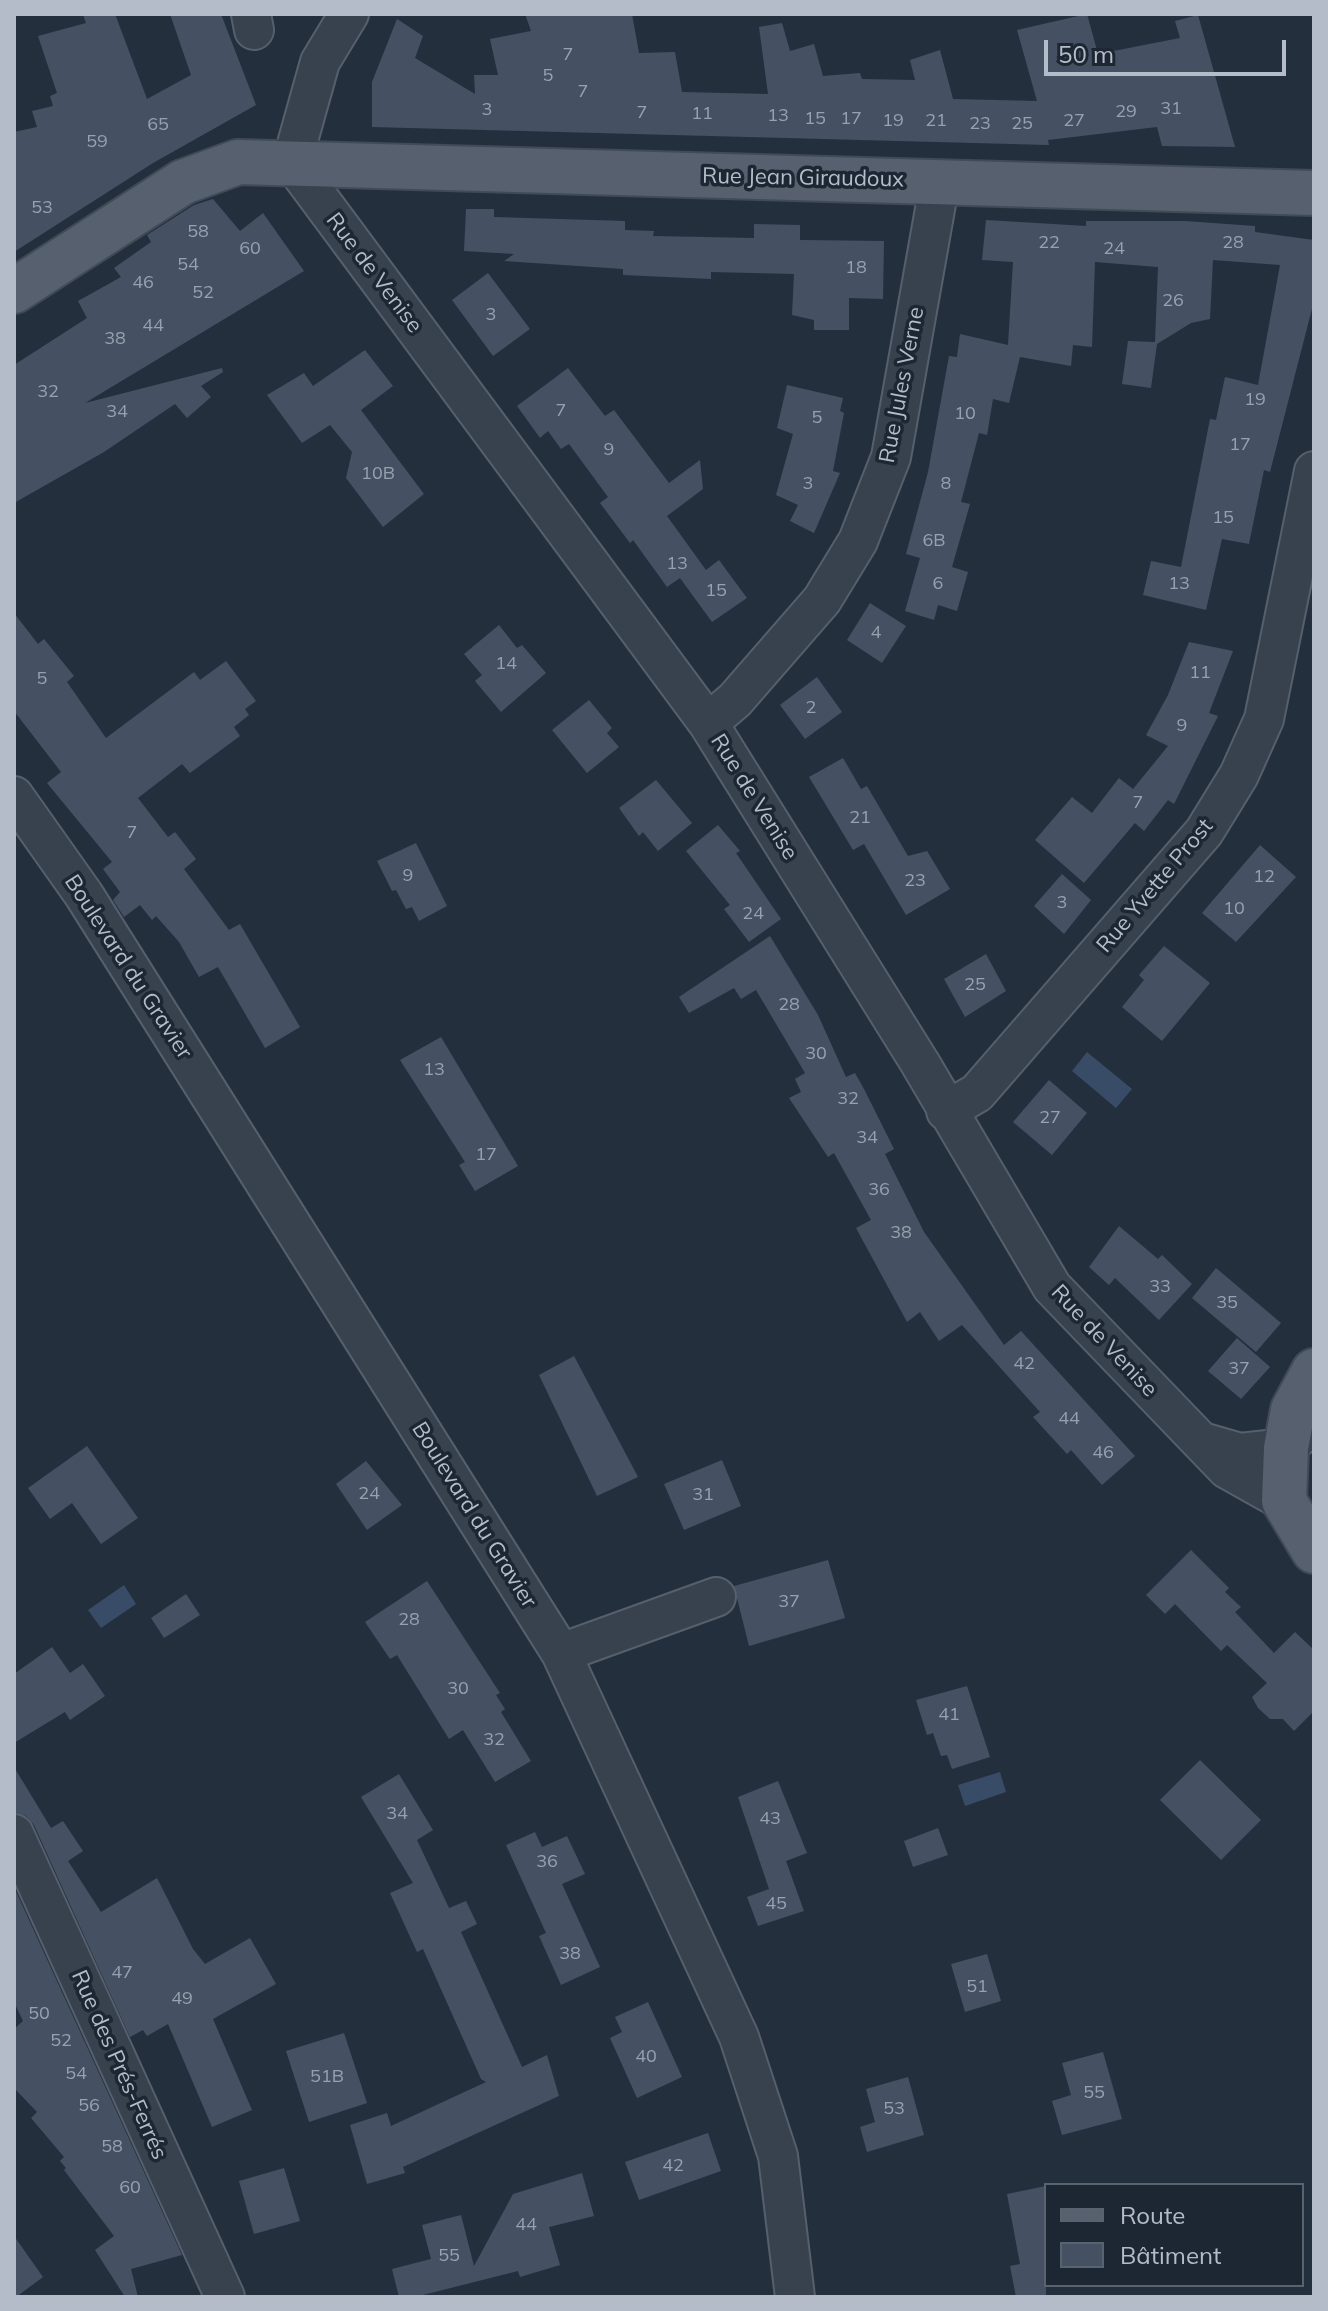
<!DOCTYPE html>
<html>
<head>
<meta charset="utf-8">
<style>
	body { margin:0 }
	#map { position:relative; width:1328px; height:2311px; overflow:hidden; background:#242f3e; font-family:Mulish,sans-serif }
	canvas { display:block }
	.frame { position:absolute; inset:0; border:16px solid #b4bcc9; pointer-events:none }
	.legend { position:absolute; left:1044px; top:2183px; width:260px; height:104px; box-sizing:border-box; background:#1d2633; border:2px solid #59626f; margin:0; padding:10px 14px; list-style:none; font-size:24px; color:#b4bcc9 }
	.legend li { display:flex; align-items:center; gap:16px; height:40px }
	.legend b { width:40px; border:2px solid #59626f }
	.scale { position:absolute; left:1044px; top:40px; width:242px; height:36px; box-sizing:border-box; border:4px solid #b4bcc9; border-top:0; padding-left:10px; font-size:24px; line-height:28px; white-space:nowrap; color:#b4bcc9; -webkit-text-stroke:6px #1d2633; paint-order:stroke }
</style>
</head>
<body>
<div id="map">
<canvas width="1328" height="2311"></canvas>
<div class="frame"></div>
<ul class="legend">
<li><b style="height:10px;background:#56606e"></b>Route</li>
<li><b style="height:22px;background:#455162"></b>Bâtiment</li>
</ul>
<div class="scale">50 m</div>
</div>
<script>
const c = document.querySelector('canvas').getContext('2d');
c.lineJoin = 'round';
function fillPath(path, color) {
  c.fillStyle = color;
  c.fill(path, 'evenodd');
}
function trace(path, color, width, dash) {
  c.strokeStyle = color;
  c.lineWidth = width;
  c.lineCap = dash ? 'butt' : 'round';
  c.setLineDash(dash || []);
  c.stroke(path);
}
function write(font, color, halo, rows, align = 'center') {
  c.font = font + ' Mulish,sans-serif';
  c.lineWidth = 7;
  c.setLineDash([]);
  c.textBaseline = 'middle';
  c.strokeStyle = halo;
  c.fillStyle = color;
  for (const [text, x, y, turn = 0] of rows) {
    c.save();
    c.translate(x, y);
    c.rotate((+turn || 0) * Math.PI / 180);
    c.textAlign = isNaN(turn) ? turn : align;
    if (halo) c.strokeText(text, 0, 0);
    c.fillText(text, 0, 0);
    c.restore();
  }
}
fillPath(new Path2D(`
	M1087,1052L1132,1089L1116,1108L1072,1071Z
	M124,1585L136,1604L101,1628L88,1610Z
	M1000,1772L1006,1792L965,1806L958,1785Z`), '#394c67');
fillPath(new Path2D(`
	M83,14H115L147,99L191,75L170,14H221L256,105L153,163L14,252V132L37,127L32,111L53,106L50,96L57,93L38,36L86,23Z
	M525,14H632L639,53L675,52L682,92L768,94L759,27L782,23L790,51L814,44L823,76L860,73L862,79L915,80L910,60L940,50L953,99L1037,101L1017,30L1087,14L1098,54L1180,38L1175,21L1198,15L1235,147L1162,146L1157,127L1048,140L1049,145L372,127V82L397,19L423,36L415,58L475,94L474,75H498L490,39L531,31Z
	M213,199L240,231L263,213L304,271L85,403L222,368L223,372L201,386L211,397L187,418L175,404L104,452L14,503V365L87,318L78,301L121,277L114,268L151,242L147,235L194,205Z
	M466,209H494V217L625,221V230L654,231L653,236L754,238V224L800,225V240L884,241L883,299L849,298V330H814V320L792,315L794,274L711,272V279L623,275V269L504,261L514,254L464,251Z
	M986,220L1086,226V221H1185L1255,226V232L1314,240V301L1270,472L1264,470L1249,544L1222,539L1206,610L1143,595L1151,561L1181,567L1210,419L1216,420L1225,377L1258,385L1280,265L1213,260L1210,319L1191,323L1157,344L1151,388L1122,384L1128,341L1155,342L1158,267L1095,262L1092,347L1073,345L1071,366L1020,357L1009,403L993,399L987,435L979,433L961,502L970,504L952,567L968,572L957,611L938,605L934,620L905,611L920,558L906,554L928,472L949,356L957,357L960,334L1008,345L1013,262L982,260Z
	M488,273L530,329L493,356L452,300Z
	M365,350L393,386L361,410L424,494L383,527L346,478L352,452L330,425L302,443L267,395L304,373L313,386Z
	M568,368L605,416L614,410L669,483L700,460L703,489L667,516L706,570L719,560L747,598L712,622L680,578L667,587L633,540L630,543L600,503L608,497L569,444L561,449L548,431L540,438L517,406Z
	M787,385L843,398L840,411L844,413L833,471L840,473L814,533L790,521L798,505L776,495L793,434L777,428Z
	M870,603L906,626L882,663L847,640Z
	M14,613L38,644L44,639L74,676L67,682L106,738L194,672L200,680L226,661L256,701L245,709L249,715L234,727L240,736L190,773L182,764L138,798L168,837L175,832L196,859L184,869L229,930L240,924L300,1027L265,1048L218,967L199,977L179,942L156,916L152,920L140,905L124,917L113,900L120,892L103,869L112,862L47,783L61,772L14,711Z
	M499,625L517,648L522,645L546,673L501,712L475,681L482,675L464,654Z
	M1189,642L1233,651L1209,713L1218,716L1174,804L1168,800L1144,831L1135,823L1084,883L1035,840L1072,797L1092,813L1119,778L1133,789L1168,746L1146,735L1168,695Z
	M817,677L842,712L805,739L780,705Z
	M589,700L612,728L607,733L619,747L587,773L552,730Z
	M843,758L861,789L867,786L908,856L927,851L950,889L906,915L864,844L853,850L809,777Z
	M656,780L692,823L658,851L643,832L639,836L619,808Z
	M718,825L740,851L736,853L781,919L749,942L724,909L730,905L686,851Z
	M416,843L447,906L419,921L412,907L406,909L396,890L392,891L377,861Z
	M1260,845L1296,877L1236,942L1202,913Z
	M1062,874L1091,900L1064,934L1034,906Z
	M770,936L818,1015L846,1077L855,1073L864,1089L894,1149L885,1154L924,1232L1004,1345L1021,1331L1135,1456L1102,1485L1071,1450L1067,1454L1033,1417L1040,1412L962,1325L939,1341L920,1312L907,1322L856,1228L871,1220L834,1153L828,1157L789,1098L801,1092L795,1079L805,1073L756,990L741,999L734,988L689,1013L679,997Z
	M1164,946L1210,983L1162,1041L1122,1007L1144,980L1139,975Z
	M986,954L1006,991L965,1017L944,979Z
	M441,1037L518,1166L475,1191L459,1165L465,1162L400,1060Z
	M1049,1080L1087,1113L1052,1155L1013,1122Z
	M1119,1226L1158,1259L1162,1255L1192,1284L1159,1320L1115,1278L1109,1285L1089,1267Z
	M1216,1268L1281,1323L1256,1352L1192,1298Z
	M1237,1338L1270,1367L1241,1399L1208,1371Z
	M574,1356L638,1477L597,1496L539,1375Z
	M87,1446L138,1518L101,1544L72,1503L50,1519L28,1488Z
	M722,1460L741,1506L684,1530L664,1484Z
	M366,1461L402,1505L367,1530L336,1484Z
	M1191,1550L1229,1588L1225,1592L1241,1607L1235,1612L1274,1653L1295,1632L1314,1650V1711L1294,1731L1283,1719H1270L1258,1708L1252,1697L1267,1683L1227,1645L1221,1651L1175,1604L1165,1614L1146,1595Z
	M828,1560L845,1618L749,1646L734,1586Z
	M427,1581L500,1693L496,1695L505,1709L501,1712L531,1761L495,1782L463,1730L449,1739L397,1655L390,1659L365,1622Z
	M186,1594L200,1615L164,1638L151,1618Z
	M52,1647L70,1673L83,1664L105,1696L70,1720L65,1712L14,1743V1674Z
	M967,1686L990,1757L952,1769L947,1755L941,1756L933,1733L927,1735L916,1700Z
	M1200,1760L1261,1820L1221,1860L1160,1800Z
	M14,1767L51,1828L63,1821L83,1851L68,1861L101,1912L157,1878L193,1949L205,1964L250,1938L276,1984L213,2019L252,2110L212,2127L168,2024L147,2036L143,2030L130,2037L34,1825L26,1816L14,1812Z
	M399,1774L433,1830L417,1840L449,1908L466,1901L477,1924L461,1932L522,2067L547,2055L559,2096L403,2167L405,2173L367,2184L350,2125L387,2113L391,2126L486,2082L481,2079L423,1949L417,1952L390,1893L413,1883L361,1797Z
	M778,1781L807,1853L786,1861L804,1911L758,1926L747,1897L769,1889L738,1797Z
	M938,1828L948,1855L913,1867L904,1841Z
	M535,1832L542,1847L567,1836L585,1874L562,1884L600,1967L561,1985L539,1936L546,1933L506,1845Z
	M14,1887L182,2255L131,2269L138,2297H125L95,2250L114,2236L64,2170L66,2168L60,2161L64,2157L31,2118L37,2112L14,2088V2029L23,2021L14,2002Z
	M987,1954L1001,2001L965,2012L951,1964Z
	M648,2002L682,2077L637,2098L610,2038L622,2032L615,2017Z
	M344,2033L367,2103L309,2122L286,2051Z
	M1103,2052L1122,2119L1062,2135L1052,2101L1071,2095L1062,2063Z
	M908,2077L924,2135L867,2152L860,2127L875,2122L866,2089Z
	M708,2133L721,2171L639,2200L625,2162Z
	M284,2168L300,2221L254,2234L239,2181Z
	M582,2173L594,2216L549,2227L560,2265L520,2277L518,2271L415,2297H399L392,2269L431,2259L422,2225L461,2215L474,2266L513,2194Z
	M1046,2186V2297H1016L1010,2266L1020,2264L1007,2194Z
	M14,2236L43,2277L16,2297H14Z`), '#455162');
const minor = new Path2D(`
	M251,14L254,30
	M349,14L320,62L292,162L708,723L920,1063L1052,1287L1227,1469L1284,1501
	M708,723L735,700L822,600L858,541L891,457L940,181
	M14,796L84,895L561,1653L739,2037L778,2156L795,2297
	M946,1111L977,1093L1204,832L1239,775L1264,719L1314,471
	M1202,1442L1240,1453L1286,1448L1314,1423
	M561,1653L716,1597
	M14,1834L225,2297`);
const major = new Path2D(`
	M14,291L183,182L238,162L1314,193
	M1314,1371L1293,1410L1286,1448L1284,1501L1314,1551`);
trace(minor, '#565f6c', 42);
trace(major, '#414a57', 48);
trace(minor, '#38414e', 38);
trace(major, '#56606e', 44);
write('18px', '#98a1af', null, [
	["7",568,55],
	["5",548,76],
	["7",583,92],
	["31",1171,109],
	["3",487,110],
	["29",1126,112],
	["7",642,113],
	["11",702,114],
	["13",778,116],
	["15",815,119],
	["17",851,119],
	["19",893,121],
	["21",936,121],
	["27",1074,121],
	["23",980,124],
	["25",1022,124],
	["65",158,125],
	["59",97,142],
	["53",42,208],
	["58",198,232],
	["22",1049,243],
	["28",1233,243],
	["60",250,249],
	["24",1114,249],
	["54",188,265],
	["18",856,268],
	["46",143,283],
	["52",203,293],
	["26",1173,301],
	["3",491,315],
	["44",153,326],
	["38",115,339],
	["32",48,392],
	["19",1255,400],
	["7",561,411],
	["34",117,412],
	["10",965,414],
	["5",817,418],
	["17",1240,445],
	["9",609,450],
	["10B",378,474],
	["3",808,484],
	["8",946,484],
	["15",1223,518],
	["6B",934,541],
	["13",677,564],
	["6",938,584],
	["13",1179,584],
	["15",716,591],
	["4",876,633],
	["14",506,664],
	["11",1200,673],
	["5",42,679],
	["2",811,708],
	["9",1182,726],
	["7",1138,803],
	["21",860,818],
	["7",132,833],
	["9",408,876],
	["12",1264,877],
	["23",915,881],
	["3",1062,903],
	["10",1234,909],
	["24",753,914],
	["25",975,985],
	["28",789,1005],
	["30",816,1054],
	["13",434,1070],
	["32",848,1099],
	["27",1050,1118],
	["34",867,1138],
	["17",486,1155],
	["36",879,1190],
	["38",901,1233],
	["33",1160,1287],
	["35",1227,1303],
	["42",1024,1364],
	["37",1239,1369],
	["44",1069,1419],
	["46",1103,1453],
	["24",369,1494],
	["31",703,1495],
	["37",789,1602],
	["28",409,1620],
	["30",458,1689],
	["41",949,1715],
	["32",494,1740],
	["34",397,1814],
	["43",770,1819],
	["36",547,1862],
	["45",776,1904],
	["38",570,1954],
	["47",122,1973],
	["51",977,1987],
	["49",182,1999],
	["50",39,2014],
	["52",61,2041],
	["40",646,2057],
	["54",76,2074],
	["51B",327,2077],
	["55",1094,2093],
	["56",89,2106],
	["53",894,2109],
	["58",112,2147],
	["42",673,2166],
	["60",130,2188],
	["44",526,2225],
	["55",449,2256]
]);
write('22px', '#b4bcc9', '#1d2633', [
	["Rue Jean Giraudoux",803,178,1],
	["Rue de Venise",374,273,53],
	["Rue Jules Verne",902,385,-79],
	["Rue de Venise",754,797,58],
	["Rue Yvette Prost",1155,886,-50],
	["Boulevard du Gravier",128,967,57],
	["Rue de Venise",1104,1341,47],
	["Boulevard du Gravier",474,1515,58],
	["Rue des Prés-Ferrés",119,2065,66]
]);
</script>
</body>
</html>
